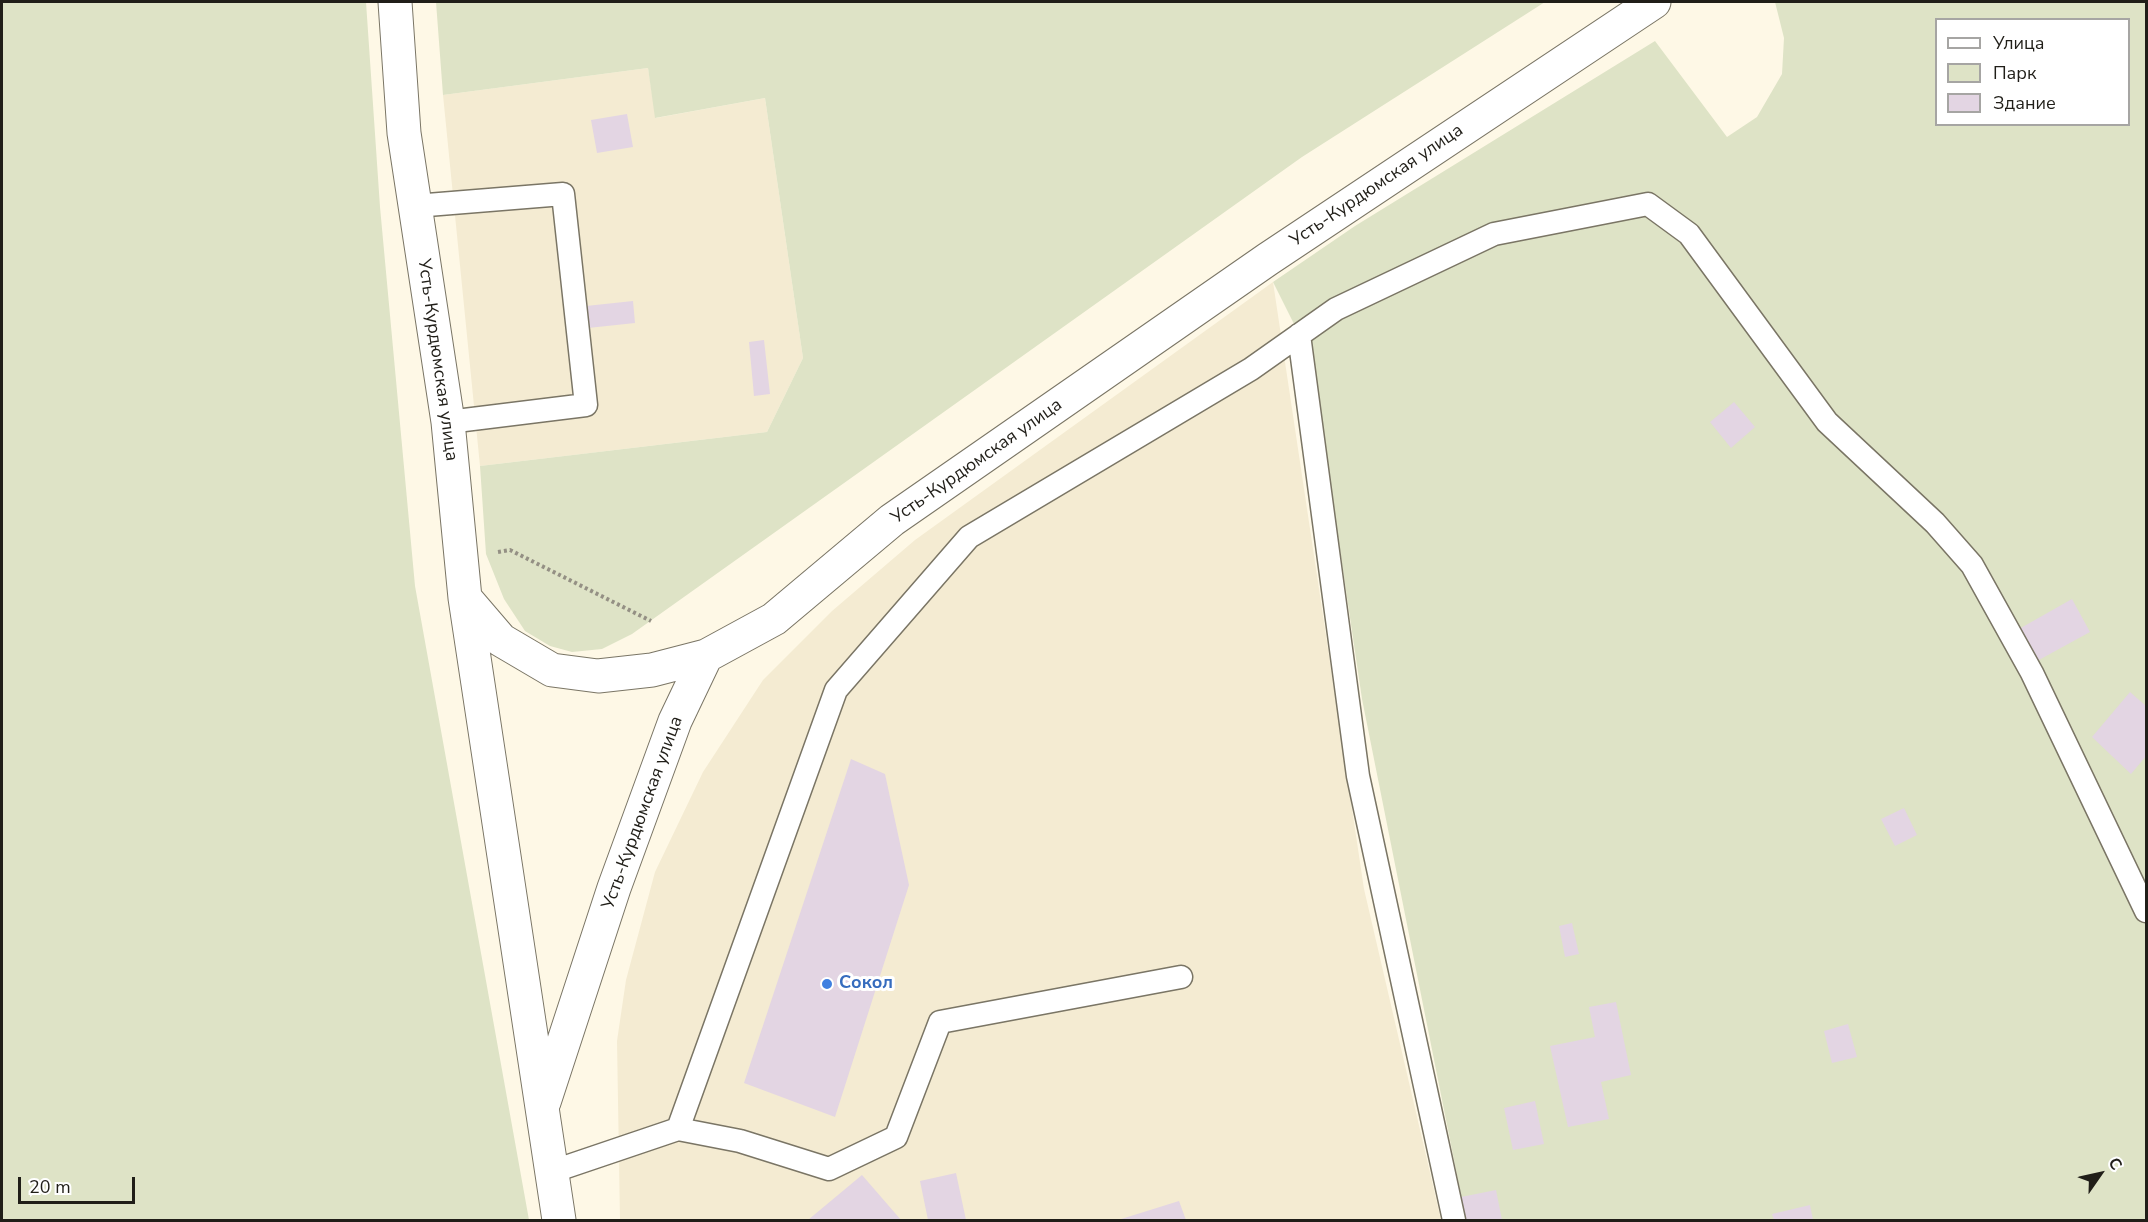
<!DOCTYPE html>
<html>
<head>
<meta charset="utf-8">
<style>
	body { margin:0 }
	#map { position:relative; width:2148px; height:1222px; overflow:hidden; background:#fef8e6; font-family:"Nunito Sans",sans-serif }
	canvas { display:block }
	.frame { position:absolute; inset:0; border:3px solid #201e18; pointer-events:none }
	.legend { position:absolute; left:1935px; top:18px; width:195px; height:108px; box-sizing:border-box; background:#fff; border:2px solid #a6a5a3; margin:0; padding:8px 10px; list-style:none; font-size:18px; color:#201e18 }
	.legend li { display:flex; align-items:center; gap:12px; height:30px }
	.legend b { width:30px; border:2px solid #a6a5a3 }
	.north { position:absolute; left:2070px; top:1144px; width:60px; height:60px; -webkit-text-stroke:4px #fff; paint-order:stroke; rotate:56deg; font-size:16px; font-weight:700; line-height:24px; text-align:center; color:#201e18 }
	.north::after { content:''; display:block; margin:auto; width:21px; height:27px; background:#201e18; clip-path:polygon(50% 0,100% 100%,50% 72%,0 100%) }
	.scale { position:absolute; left:18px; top:1177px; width:117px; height:27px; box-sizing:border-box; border:3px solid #201e18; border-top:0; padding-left:8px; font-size:18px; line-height:21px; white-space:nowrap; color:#201e18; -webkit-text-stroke:4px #fff; paint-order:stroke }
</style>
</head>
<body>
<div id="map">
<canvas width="2148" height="1222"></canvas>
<div class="frame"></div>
<ul class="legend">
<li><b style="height:8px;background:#fff"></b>Улица</li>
<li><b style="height:16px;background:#dee3c6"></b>Парк</li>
<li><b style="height:16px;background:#e3d5e3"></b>Здание</li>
</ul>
<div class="north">С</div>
<div class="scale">20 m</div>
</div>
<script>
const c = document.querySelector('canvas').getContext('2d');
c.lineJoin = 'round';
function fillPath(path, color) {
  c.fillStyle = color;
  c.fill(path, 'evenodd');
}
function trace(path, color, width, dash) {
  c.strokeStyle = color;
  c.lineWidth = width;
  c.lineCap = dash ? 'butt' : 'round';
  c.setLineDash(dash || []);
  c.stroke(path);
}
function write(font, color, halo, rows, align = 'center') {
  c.font = font + ' "Nunito Sans",sans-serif';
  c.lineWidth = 6;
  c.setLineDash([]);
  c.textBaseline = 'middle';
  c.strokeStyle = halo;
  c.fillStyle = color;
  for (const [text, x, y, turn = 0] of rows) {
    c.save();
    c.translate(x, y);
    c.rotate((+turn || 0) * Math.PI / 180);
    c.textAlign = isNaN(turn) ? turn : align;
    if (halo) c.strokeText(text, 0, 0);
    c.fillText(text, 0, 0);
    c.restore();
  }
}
fillPath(new Path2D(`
	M648,68L656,118L765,98L803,358L767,432L480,466L443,95Z
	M1273,282L1364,889L1441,1220H620L617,1041L626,980L655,872L703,772L763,680L832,611L915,540Z`), '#f4ebd2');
fillPath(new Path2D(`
	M2,2H366L380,207L415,586L529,1220H2Z
	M436,2H1545L1302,157L632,634L602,649L572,652L550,646L525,631L504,599L486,554L480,466L767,432L803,358L765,98L655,118L648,68L443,95Z
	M1775,2H2146V1220H1466L1362,699L1312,360L1273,282L1355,226L1655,41L1727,137L1757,117L1782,74L1784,38ZM1936,20H2128V124H1936Z`), '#dee3c6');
fillPath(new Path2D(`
	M627,114L633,147L597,153L591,120Z
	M633,301L635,323L588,328L586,306Z
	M764,340L770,394L754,396L749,342Z
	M1734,402L1755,427L1731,448L1710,422Z
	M2072,599L2090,632L2037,661L2019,629Z
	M2130,692L2146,706V756L2131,774L2092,737Z
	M851,759L885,774L909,885L835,1117L744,1083Z
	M1904,808L1917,835L1895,846L1881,819Z
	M1572,923L1579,954L1565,957L1559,926Z
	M1616,1002L1631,1075L1601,1082L1609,1119L1568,1127L1550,1046L1595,1037L1589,1007Z
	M1848,1024L1857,1057L1832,1063L1824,1031Z
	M1535,1101L1544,1144L1513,1150L1504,1108Z
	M956,1173L966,1220H928L920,1181Z
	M862,1175L901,1220H808Z
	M1496,1190L1502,1220H1466L1461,1197Z
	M1179,1201L1186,1220H1118Z
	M1810,1205L1813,1220H1774L1772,1214Z`), '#e3d5e3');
const lane = new Path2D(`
	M415,206L563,194L586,405L448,422
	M1299,335L1358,776L1454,1220
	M678,1129L836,690L969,537L1251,369L1336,309L1494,234L1648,204L1689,234L1827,422L1935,523L1972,565L2032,673L2146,911
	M551,1172L678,1129L740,1141L829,1169L896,1137L940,1022L1181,977`);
const primary = new Path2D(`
	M395,2L404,133L448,422L465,598L559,1220
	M465,598L501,640L552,670L598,676L652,670L706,656L774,619L892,520L1268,259L1654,2
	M544,1102L614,888L675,721L706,656`);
trace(lane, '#7a7565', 25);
trace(primary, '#7a7565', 35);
trace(new Path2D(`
	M498,552L510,550L651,621`), '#949084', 4, [3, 3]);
trace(lane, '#fff', 22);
trace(primary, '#fff', 33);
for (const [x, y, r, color] of [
	[827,984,6,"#3f7fe0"]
]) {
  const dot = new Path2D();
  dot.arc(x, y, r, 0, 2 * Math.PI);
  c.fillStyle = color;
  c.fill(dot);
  trace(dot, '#fff', 2);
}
write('18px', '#201e18', '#fff', [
	["Усть-Курдюмская улица",1377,186,-34],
	["Усть-Курдюмская улица",437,360,82],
	["Усть-Курдюмская улица",977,462,-35],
	["Усть-Курдюмская улица",643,813,-70]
]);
write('bold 18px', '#366cbe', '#fff', [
	["Сокол",839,984]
], 'left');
</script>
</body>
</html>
